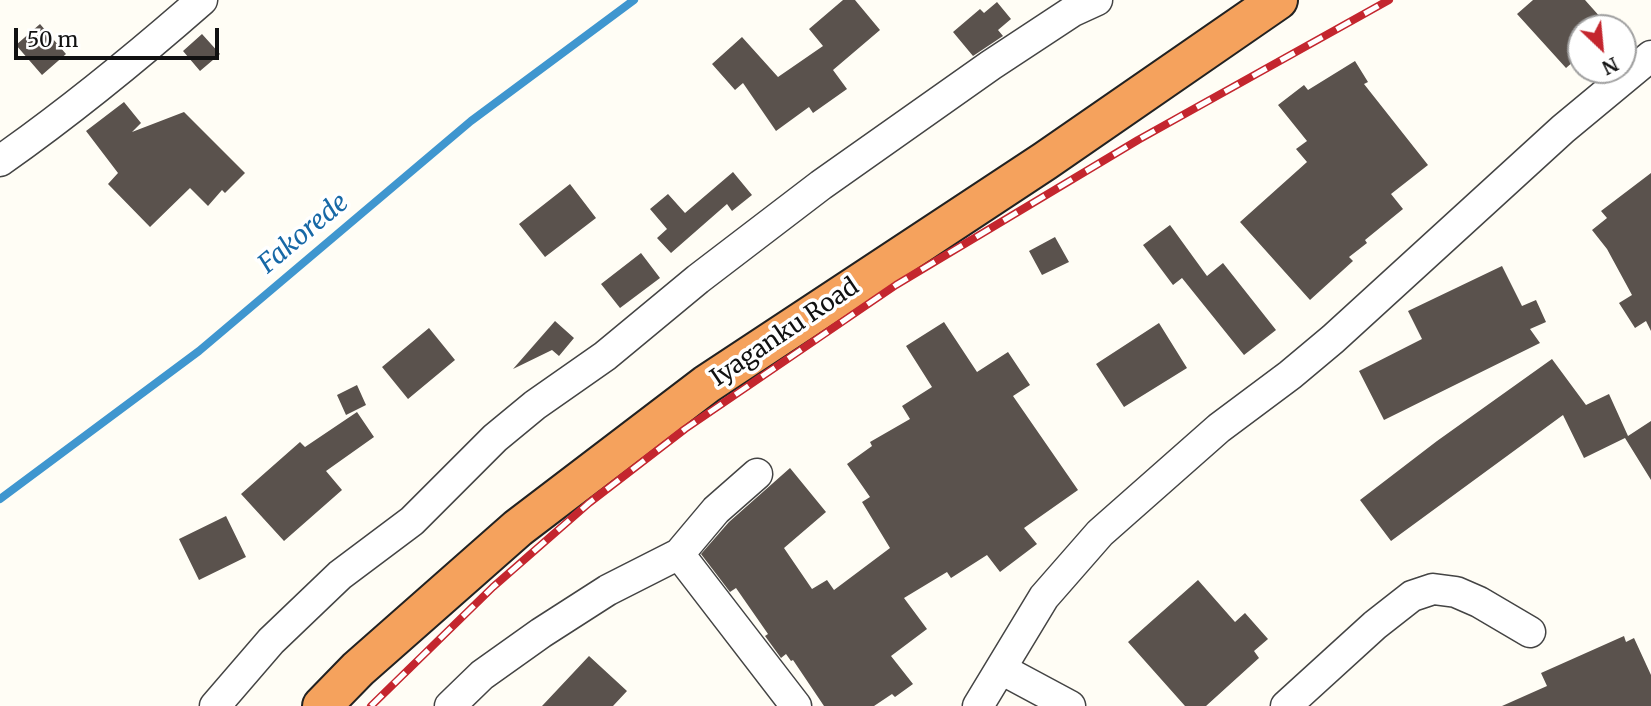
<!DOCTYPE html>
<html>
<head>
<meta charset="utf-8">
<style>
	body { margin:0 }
	#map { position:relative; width:1651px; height:706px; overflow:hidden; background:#fffdf5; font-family:Merriweather,serif }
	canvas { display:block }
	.north { position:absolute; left:1567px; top:14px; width:70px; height:70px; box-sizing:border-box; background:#fff; border:2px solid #a0a0a0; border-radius:50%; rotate:154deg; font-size:19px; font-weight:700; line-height:28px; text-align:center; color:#111 }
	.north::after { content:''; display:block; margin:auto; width:24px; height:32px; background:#c4262e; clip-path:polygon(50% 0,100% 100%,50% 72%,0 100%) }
	.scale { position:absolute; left:14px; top:28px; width:205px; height:32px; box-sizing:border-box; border:4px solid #111; border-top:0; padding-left:9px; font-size:21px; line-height:24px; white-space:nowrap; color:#111; -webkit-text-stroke:5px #fff; paint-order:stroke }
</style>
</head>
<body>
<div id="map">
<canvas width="1651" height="706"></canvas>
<div class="north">N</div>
<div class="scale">50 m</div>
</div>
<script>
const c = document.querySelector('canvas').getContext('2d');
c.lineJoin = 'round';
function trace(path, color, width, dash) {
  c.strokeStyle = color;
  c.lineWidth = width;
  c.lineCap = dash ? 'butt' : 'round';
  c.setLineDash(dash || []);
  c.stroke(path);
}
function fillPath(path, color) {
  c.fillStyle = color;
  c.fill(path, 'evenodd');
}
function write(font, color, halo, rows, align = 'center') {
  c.font = font + ' Merriweather,serif';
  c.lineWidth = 7;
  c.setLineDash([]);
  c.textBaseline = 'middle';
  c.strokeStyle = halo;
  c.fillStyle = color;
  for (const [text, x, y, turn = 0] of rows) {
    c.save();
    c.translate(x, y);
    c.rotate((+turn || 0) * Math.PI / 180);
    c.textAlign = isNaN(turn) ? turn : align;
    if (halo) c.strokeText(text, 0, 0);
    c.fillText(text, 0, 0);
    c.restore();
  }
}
trace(new Path2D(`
	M0,499L199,351L471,121L634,0`), '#3f96cf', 8);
fillPath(new Path2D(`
	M843,0H855L880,30L833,70L847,89L813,113L809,107L776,131L743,83L735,90L712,64L742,37L778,77L823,46L809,29Z
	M1533,0H1585L1610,28H1581V55L1566,68L1517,14Z
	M997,2L1011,19L998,30L1003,36L973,56L953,32L980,9L984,13Z
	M40,24L66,54L42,75L16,45Z
	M202,34L220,54L200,71L183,51Z
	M1355,61L1368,82L1364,84L1428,165L1391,194L1403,209L1365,240L1367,243L1349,257L1353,261L1310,300L1240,222L1307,162L1296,149L1307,141L1278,105L1304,85L1308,90Z
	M124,102L141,123L132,132L184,112L245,173L225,193L222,190L208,206L190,188L150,227L108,184L118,173L86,131Z
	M733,172L752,195L732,211L727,204L671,253L657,238L667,229L650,209L668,194L685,213Z
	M1651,173V331L1646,321L1635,328L1619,303L1632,295L1607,249L1592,230L1607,218L1601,211Z
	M570,184L596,218L545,257L519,224Z
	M1170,225L1207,276L1223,263L1276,330L1244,355L1182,278L1173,285L1143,245Z
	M1055,237L1069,262L1042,275L1029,251Z
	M641,253L660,278L620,308L601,284Z
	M1502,266L1522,306L1536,300L1546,322L1530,329L1540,343L1384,420L1359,371L1422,339L1408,311Z
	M555,321L574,338L559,356L552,350L513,369Z
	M944,322L977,372L1008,352L1030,385L1013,396L1078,490L1024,528L1037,544L1000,572L987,555L951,578L947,572L904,598L927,629L891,656L913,684L895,697L892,694L874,706H824L793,660L791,661L786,654L781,658L765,636L768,634L736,588L730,592L701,554L729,522L790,468L826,512L784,548L812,589L827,580L834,590L890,548L862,502L870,497L847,464L872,446L870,442L910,419L902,406L932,387L906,346Z
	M1159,323L1187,368L1124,407L1096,364Z
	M429,328L455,360L408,399L382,367Z
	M1552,359L1586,405L1609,394L1628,436L1651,421V480L1625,438L1584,458L1563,415L1391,541L1360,500L1437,441Z
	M357,385L366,405L346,415L337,395Z
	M357,412L374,437L326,471L342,490L284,541L241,494L300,442L305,447Z
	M226,516L246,557L199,580L179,539Z
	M1198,580L1235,622L1245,613L1268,639L1254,651L1259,658L1206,706H1185L1128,642Z
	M1624,636L1626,642L1634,638L1651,675V706H1502L1547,686L1541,673Z
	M589,656L627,691L613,706H542Z`), '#5a524d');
const street = new Path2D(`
	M0,161C71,111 137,57 202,0
	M679,554L796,706
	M1001,669L1070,706
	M215,706L271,641L340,575L412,521L495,438L535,405L605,356L698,279L821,185L991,65L1073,11L1097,0
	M450,706L482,675L541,633L608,590L679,554L716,510L757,474
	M978,706L1044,597L1100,533L1219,428L1290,375L1333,339L1563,129L1651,56
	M1286,706L1375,625L1412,596L1433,589L1456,592L1479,602L1530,632`);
const highway = new Path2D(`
	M322,706L358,669L518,528L707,384L1045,161L1278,0`);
trace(street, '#444', 33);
trace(highway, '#222', 42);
trace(street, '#fff', 30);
trace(highway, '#f5a25d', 38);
const rail = new Path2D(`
	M371,706L493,587L589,503L685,429L896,285L1138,140L1389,0`);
trace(rail, '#c4262e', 8);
trace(rail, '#fff', 5, [16]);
write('24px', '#111', '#fff', [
	["Iyaganku Road",785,333,-34]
]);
write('italic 26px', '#1768a6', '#fff', [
	["Fakorede",304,234,-40]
]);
</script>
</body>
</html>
